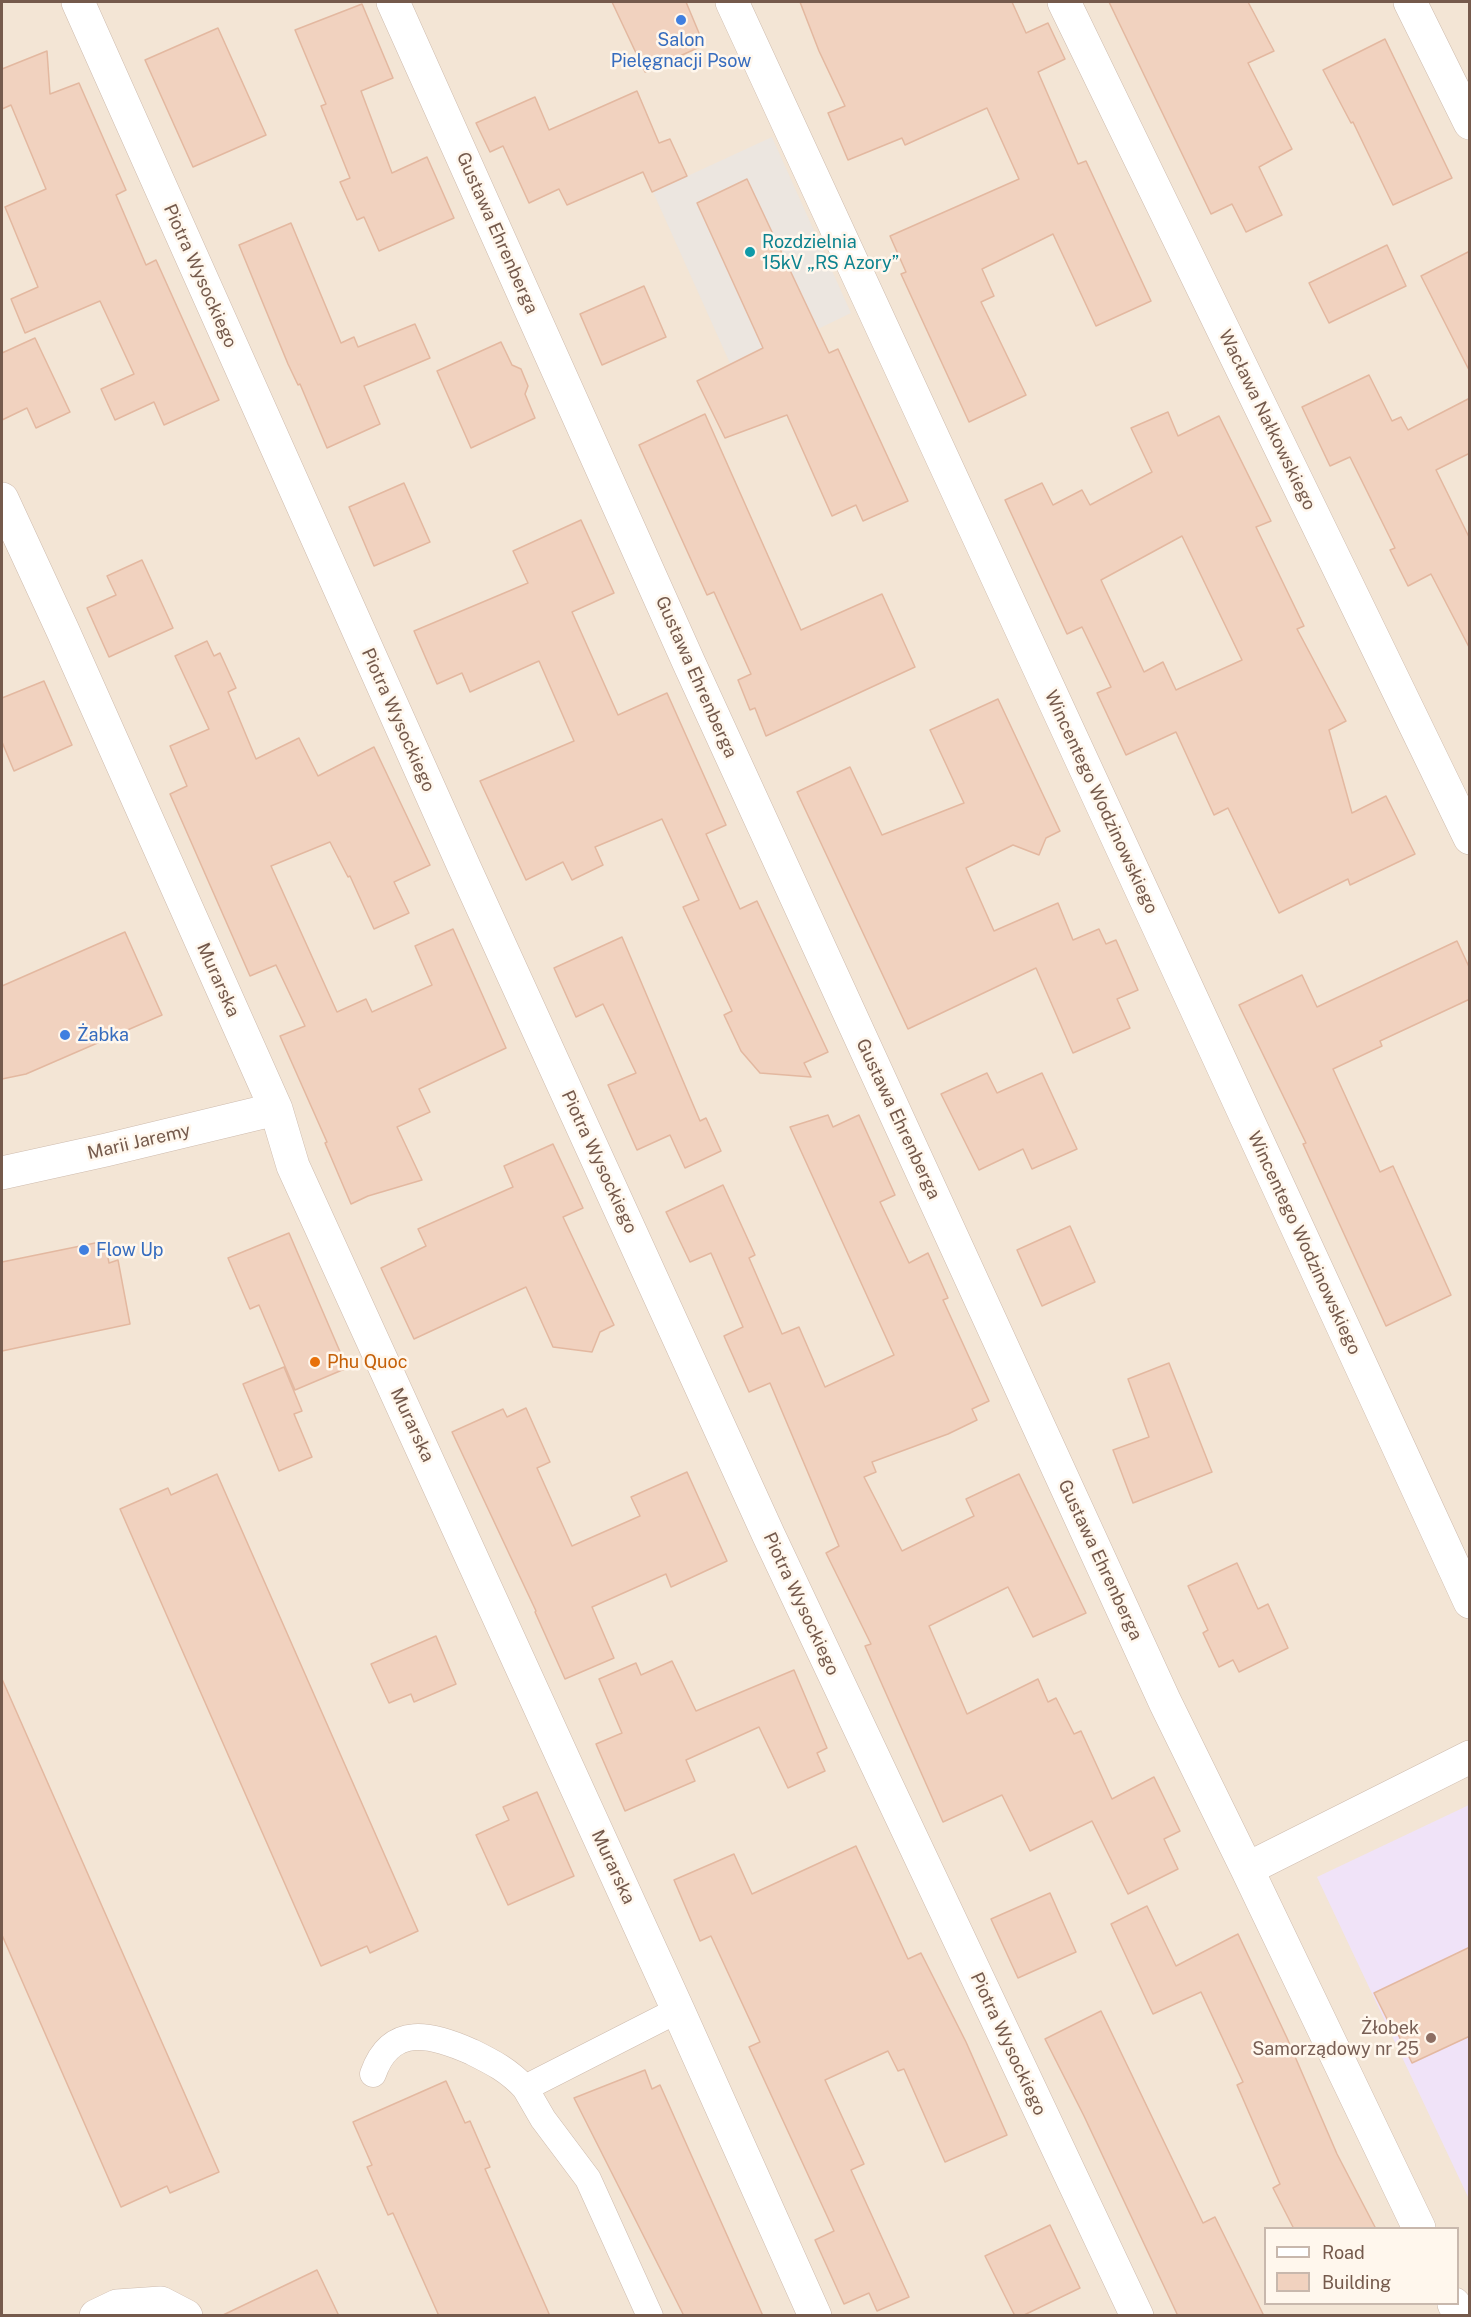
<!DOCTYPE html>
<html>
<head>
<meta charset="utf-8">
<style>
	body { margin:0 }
	#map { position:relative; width:1471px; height:2317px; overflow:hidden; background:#fcf3e7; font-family:"Public Sans",sans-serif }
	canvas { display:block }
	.frame { position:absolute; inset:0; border:3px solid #755a4c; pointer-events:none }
	.legend { position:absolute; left:1264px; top:2227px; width:195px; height:78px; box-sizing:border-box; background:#fff7ed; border:2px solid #c8b8ad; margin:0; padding:8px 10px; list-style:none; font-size:18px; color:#755a4c }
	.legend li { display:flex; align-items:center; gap:12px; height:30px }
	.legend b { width:30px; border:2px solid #c8b8ad }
</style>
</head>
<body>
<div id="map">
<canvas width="1471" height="2317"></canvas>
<div class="frame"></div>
<ul class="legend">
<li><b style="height:8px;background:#fff"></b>Road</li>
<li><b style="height:16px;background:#f1d2bf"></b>Building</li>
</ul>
</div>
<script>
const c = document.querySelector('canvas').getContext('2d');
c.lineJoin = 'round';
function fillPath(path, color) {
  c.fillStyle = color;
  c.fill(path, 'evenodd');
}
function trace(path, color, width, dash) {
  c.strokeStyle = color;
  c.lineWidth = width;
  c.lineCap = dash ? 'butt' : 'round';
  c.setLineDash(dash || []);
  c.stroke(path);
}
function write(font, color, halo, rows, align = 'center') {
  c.font = font + ' "Public Sans",sans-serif';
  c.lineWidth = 5;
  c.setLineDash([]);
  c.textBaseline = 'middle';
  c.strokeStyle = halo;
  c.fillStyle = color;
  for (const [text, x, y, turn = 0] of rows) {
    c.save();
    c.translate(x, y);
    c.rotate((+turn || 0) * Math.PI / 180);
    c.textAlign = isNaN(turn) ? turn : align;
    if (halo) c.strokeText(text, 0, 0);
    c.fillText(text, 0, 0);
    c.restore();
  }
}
fillPath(new Path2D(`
	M2,2H1469V2315L2,2316ZM1266,2228H1458V2304H1266Z`), '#f3e5d5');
fillPath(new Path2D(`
	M772,137L851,313L733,370L653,192Z`), '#ece6e0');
fillPath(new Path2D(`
	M1469,1805V2199L1317,1877Z`), '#f0e3f8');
const building = new Path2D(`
	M612,2H686L704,45L645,72Z
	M800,2H1012L1026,33L1048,23L1065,59L1038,72L1078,164L1086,161L1151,301L1096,326L1053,234L982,269L994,296L981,302L1026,395L969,422L901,274L906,272L890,236L1019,179L987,108L905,145L902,138L848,160L828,113L845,106L819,51Z
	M1109,2H1248L1274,51L1248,63L1292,149L1259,167L1282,215L1246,232L1232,204L1211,214Z
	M362,4L393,78L361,91L392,173L427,157L454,218L379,251L364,217L357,220L340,182L350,178L321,106L326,104L295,30Z
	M218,28L266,135L193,167L145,60Z
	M1385,39L1452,178L1393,205L1353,122L1351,123L1323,70Z
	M47,51L50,94L79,83L126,190L116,195L146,265L156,260L219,400L164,425L154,402L115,420L101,389L134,374L100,301L25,333L11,299L38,287L5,207L46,189L11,105L2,109V69Z
	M637,91L659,143L670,139L687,176L652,192L643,172L567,205L559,189L529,203L503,146L490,152L476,123L535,97L549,130Z
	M747,179L829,353L838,349L908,501L863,521L856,505L832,516L787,415L725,438L697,381L763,348L697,203Z
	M291,223L341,343L354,337L358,347L415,324L430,358L364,386L380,424L327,448L300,384L298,385L288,364L239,245Z
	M1387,245L1406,286L1329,323L1309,283Z
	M1470,251V372L1421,276Z
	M644,286L666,337L602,365L580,314Z
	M35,338L70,412L36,428L27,408L2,420V353Z
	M501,342L512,365L521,369L528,386L525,394L535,418L471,448L437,371Z
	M1369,375L1392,421L1401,417L1408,430L1470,398V453L1436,470L1470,539V649L1431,574L1408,586L1390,550L1395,548L1350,457L1330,466L1302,407Z
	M1168,412L1178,436L1219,416L1271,521L1256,527L1304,626L1297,629L1346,721L1329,730L1352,813L1386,796L1415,854L1350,885L1348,879L1279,913L1228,808L1214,815L1176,732L1126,755L1097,693L1111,687L1082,627L1067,634L1005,500L1042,483L1053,505L1082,490L1090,505L1152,472L1131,428ZM1182,536L1242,660L1176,690L1163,662L1144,672L1101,580Z
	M705,414L801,630L882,594L915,667L766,736L755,708L750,710L738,680L751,674L714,592L707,595L639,445Z
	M404,483L430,542L374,566L349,507Z
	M581,520L614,593L572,612L618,715L667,693L726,825L706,834L740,909L757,901L828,1052L804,1063L811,1077L760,1073L741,1051L724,1015L732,1011L683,907L699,900L662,819L595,847L603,865L572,880L563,862L526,880L480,781L574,741L539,661L470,692L462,673L437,684L414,631L528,583L513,551Z
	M142,560L173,628L109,657L87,608L116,595L107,576Z
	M207,641L214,656L220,653L236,688L228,692L256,759L299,738L318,776L374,747L430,865L394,882L409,913L374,929L350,876L348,877L330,842L271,866L337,1012L366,999L372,1012L432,985L415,946L453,929L506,1048L419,1089L430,1112L397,1127L422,1180L368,1196L351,1204L325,1143L327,1142L280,1036L305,1026L276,965L250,976L170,794L187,786L170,746L209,729L175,656Z
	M44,681L72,745L14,771L2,742V698Z
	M998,699L1060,831L1046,838L1039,855L1013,845L966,868L994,931L1058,903L1073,940L1099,929L1106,944L1116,940L1138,990L1117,999L1130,1028L1073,1053L1036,968L908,1029L797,792L850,767L882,835L964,803L930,730Z
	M125,932L162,1015L26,1074L2,1079V986Z
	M622,937L700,1121L706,1118L721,1151L685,1168L670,1135L637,1150L608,1085L636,1073L603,1004L576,1017L554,968Z
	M1457,941L1470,969V999L1380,1041L1382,1046L1333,1069L1380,1172L1393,1166L1451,1295L1386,1326L1303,1144L1306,1143L1239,1005L1302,975L1317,1007Z
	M987,1073L997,1093L1042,1073L1077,1149L1032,1169L1023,1149L979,1170L941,1094Z
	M828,1115L833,1127L859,1115L895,1195L880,1202L909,1263L928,1253L948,1298L943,1300L989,1401L972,1409L977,1420L948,1434L872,1462L876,1472L864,1477L902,1551L974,1516L966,1499L1019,1474L1086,1613L1033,1637L1008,1587L929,1626L967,1714L1038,1679L1048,1702L1056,1698L1074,1734L1081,1731L1112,1799L1154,1777L1180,1831L1164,1839L1178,1869L1128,1894L1092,1821L1030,1851L1002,1795L943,1822L865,1646L871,1644L826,1553L839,1546L770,1383L749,1392L724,1336L743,1327L711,1253L690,1262L666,1212L723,1185L755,1255L749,1258L782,1334L799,1327L825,1387L894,1355L790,1127Z
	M553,1144L583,1208L563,1217L614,1325L600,1332L592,1352L553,1347L526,1287L414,1339L381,1268L426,1246L418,1229L513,1187L504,1166Z
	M1070,1226L1095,1282L1042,1306L1017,1250Z
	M289,1233L347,1368L295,1390L259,1305L250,1309L228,1258Z
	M105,1241L109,1263L118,1260L130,1324L2,1351V1262Z
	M1169,1363L1212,1472L1133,1503L1113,1450L1149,1437L1128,1379Z
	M284,1367L302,1411L294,1414L312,1457L279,1471L243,1384Z
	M526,1408L550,1462L537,1468L572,1546L640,1516L631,1497L687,1472L727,1561L671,1587L666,1574L592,1607L614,1658L565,1679L535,1612L536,1611L452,1432L503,1409L507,1417Z
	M217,1474L418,1931L370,1953L367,1946L321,1966L120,1509L168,1488L171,1495Z
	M1237,1563L1258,1609L1268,1604L1288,1648L1239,1672L1233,1660L1219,1667L1203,1633L1208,1630L1188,1586Z
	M436,1636L456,1684L414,1702L411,1694L389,1703L371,1664Z
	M672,1661L696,1711L794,1670L827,1748L817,1753L825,1771L788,1788L759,1727L686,1760L695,1781L625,1811L596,1744L622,1733L599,1679L636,1663L641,1675Z
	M2,1679L219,2172L170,2193L167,2186L121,2207L2,1935Z
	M537,1792L574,1876L508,1905L476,1835L509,1820L503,1807Z
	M856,1846L908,1959L921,1953L966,2042L1007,2135L945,2162L904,2069L898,2071L888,2051L825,2080L864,2164L851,2170L909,2297L877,2311L869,2293L844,2304L815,2240L834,2231L749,2047L760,2042L711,1936L700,1941L674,1880L734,1854L752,1894Z
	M1050,1893L1076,1952L1018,1978L991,1919Z
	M1147,1906L1176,1966L1238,1934L1287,2038L1337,2154L1376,2229H1294L1273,2188L1280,2184L1237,2085L1243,2082L1201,1992L1153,2014L1111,1924Z
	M1470,1947V2036L1412,2063L1395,2028L1392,2029L1374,1993Z
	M1101,2011L1203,2223L1215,2217L1264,2316H1178L1084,2116L1045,2039Z
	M645,2070L652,2089L660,2085L763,2316H684L574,2098Z
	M446,2081L465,2123L470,2121L490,2167L485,2169L550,2316H439L393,2213L388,2215L367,2167L372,2165L353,2122Z
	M1050,2225L1080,2288L1022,2316H1015L985,2256Z
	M317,2270L339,2316H221Z`);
fillPath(building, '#f1d2bf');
trace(building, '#e3b8a0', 1.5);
const service = new Path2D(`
	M373,2074C391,2023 432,2034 472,2052C494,2063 508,2070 525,2088
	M650,2316L588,2179L543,2119L525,2088L678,2010`);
const minor = new Path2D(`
	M78,2L465,869L769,1536L1137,2316
	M393,2L689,663L1165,1702L1247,1869L1419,2228
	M732,2L1470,1602
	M1064,2L1470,838
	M1410,2L1470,123
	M2,499L63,631L276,1109L293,1166L678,2010L815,2316
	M2,1173L106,1150L276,1109
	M1247,1869L1470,1757
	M1454,2304L1460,2316
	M96,2316L117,2306L161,2303L186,2316`);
trace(service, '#cebbad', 27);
trace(minor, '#cebbad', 34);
trace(service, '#fff', 26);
trace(minor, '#fff', 33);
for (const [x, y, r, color] of [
	[681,20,6,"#3f7fe0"],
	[750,252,6,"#0f9aa8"],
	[65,1035,6,"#3f7fe0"],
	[84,1250,6,"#3f7fe0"],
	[315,1362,6,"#e8710a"],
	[1431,2038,6,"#8d6e63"]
]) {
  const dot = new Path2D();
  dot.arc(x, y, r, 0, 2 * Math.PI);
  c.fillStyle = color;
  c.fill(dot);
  trace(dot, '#fff7ed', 2);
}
write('18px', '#366cbe', '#fff7ed', [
	["Salon",681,40,"center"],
	["Pielęgnacji Psow",681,61,"center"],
	["Żabka",77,1035],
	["Flow Up",96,1250]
], 'left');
write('18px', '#755a4c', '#fff7ed', [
	["Gustawa Ehrenberga",497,233,66],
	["Piotra Wysockiego",200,276,66],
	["Wacława Nałkowskiego",1267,420,64],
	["Gustawa Ehrenberga",696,677,66],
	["Piotra Wysockiego",398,720,66],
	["Wincentego Wodzinowskiego",1101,802,65],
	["Murarska",218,980,66],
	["Gustawa Ehrenberga",898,1119,65],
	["Marii Jaremy",139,1142,-13],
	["Piotra Wysockiego",599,1162,65],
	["Wincentego Wodzinowskiego",1304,1243,65],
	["Murarska",412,1425,65],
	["Gustawa Ehrenberga",1100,1560,65],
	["Piotra Wysockiego",801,1604,65],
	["Murarska",613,1867,65],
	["Piotra Wysockiego",1008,2044,65]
]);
write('18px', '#0d838f', '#fff7ed', [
	["Rozdzielnia",762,242],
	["15kV „RS Azory”",762,263]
], 'left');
write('18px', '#c56008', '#fff7ed', [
	["Phu Quoc",327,1362]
], 'left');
write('18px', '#785e54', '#fff7ed', [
	["Żłobek",1419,2028],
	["Samorządowy nr 25",1419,2049]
], 'right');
</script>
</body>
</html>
